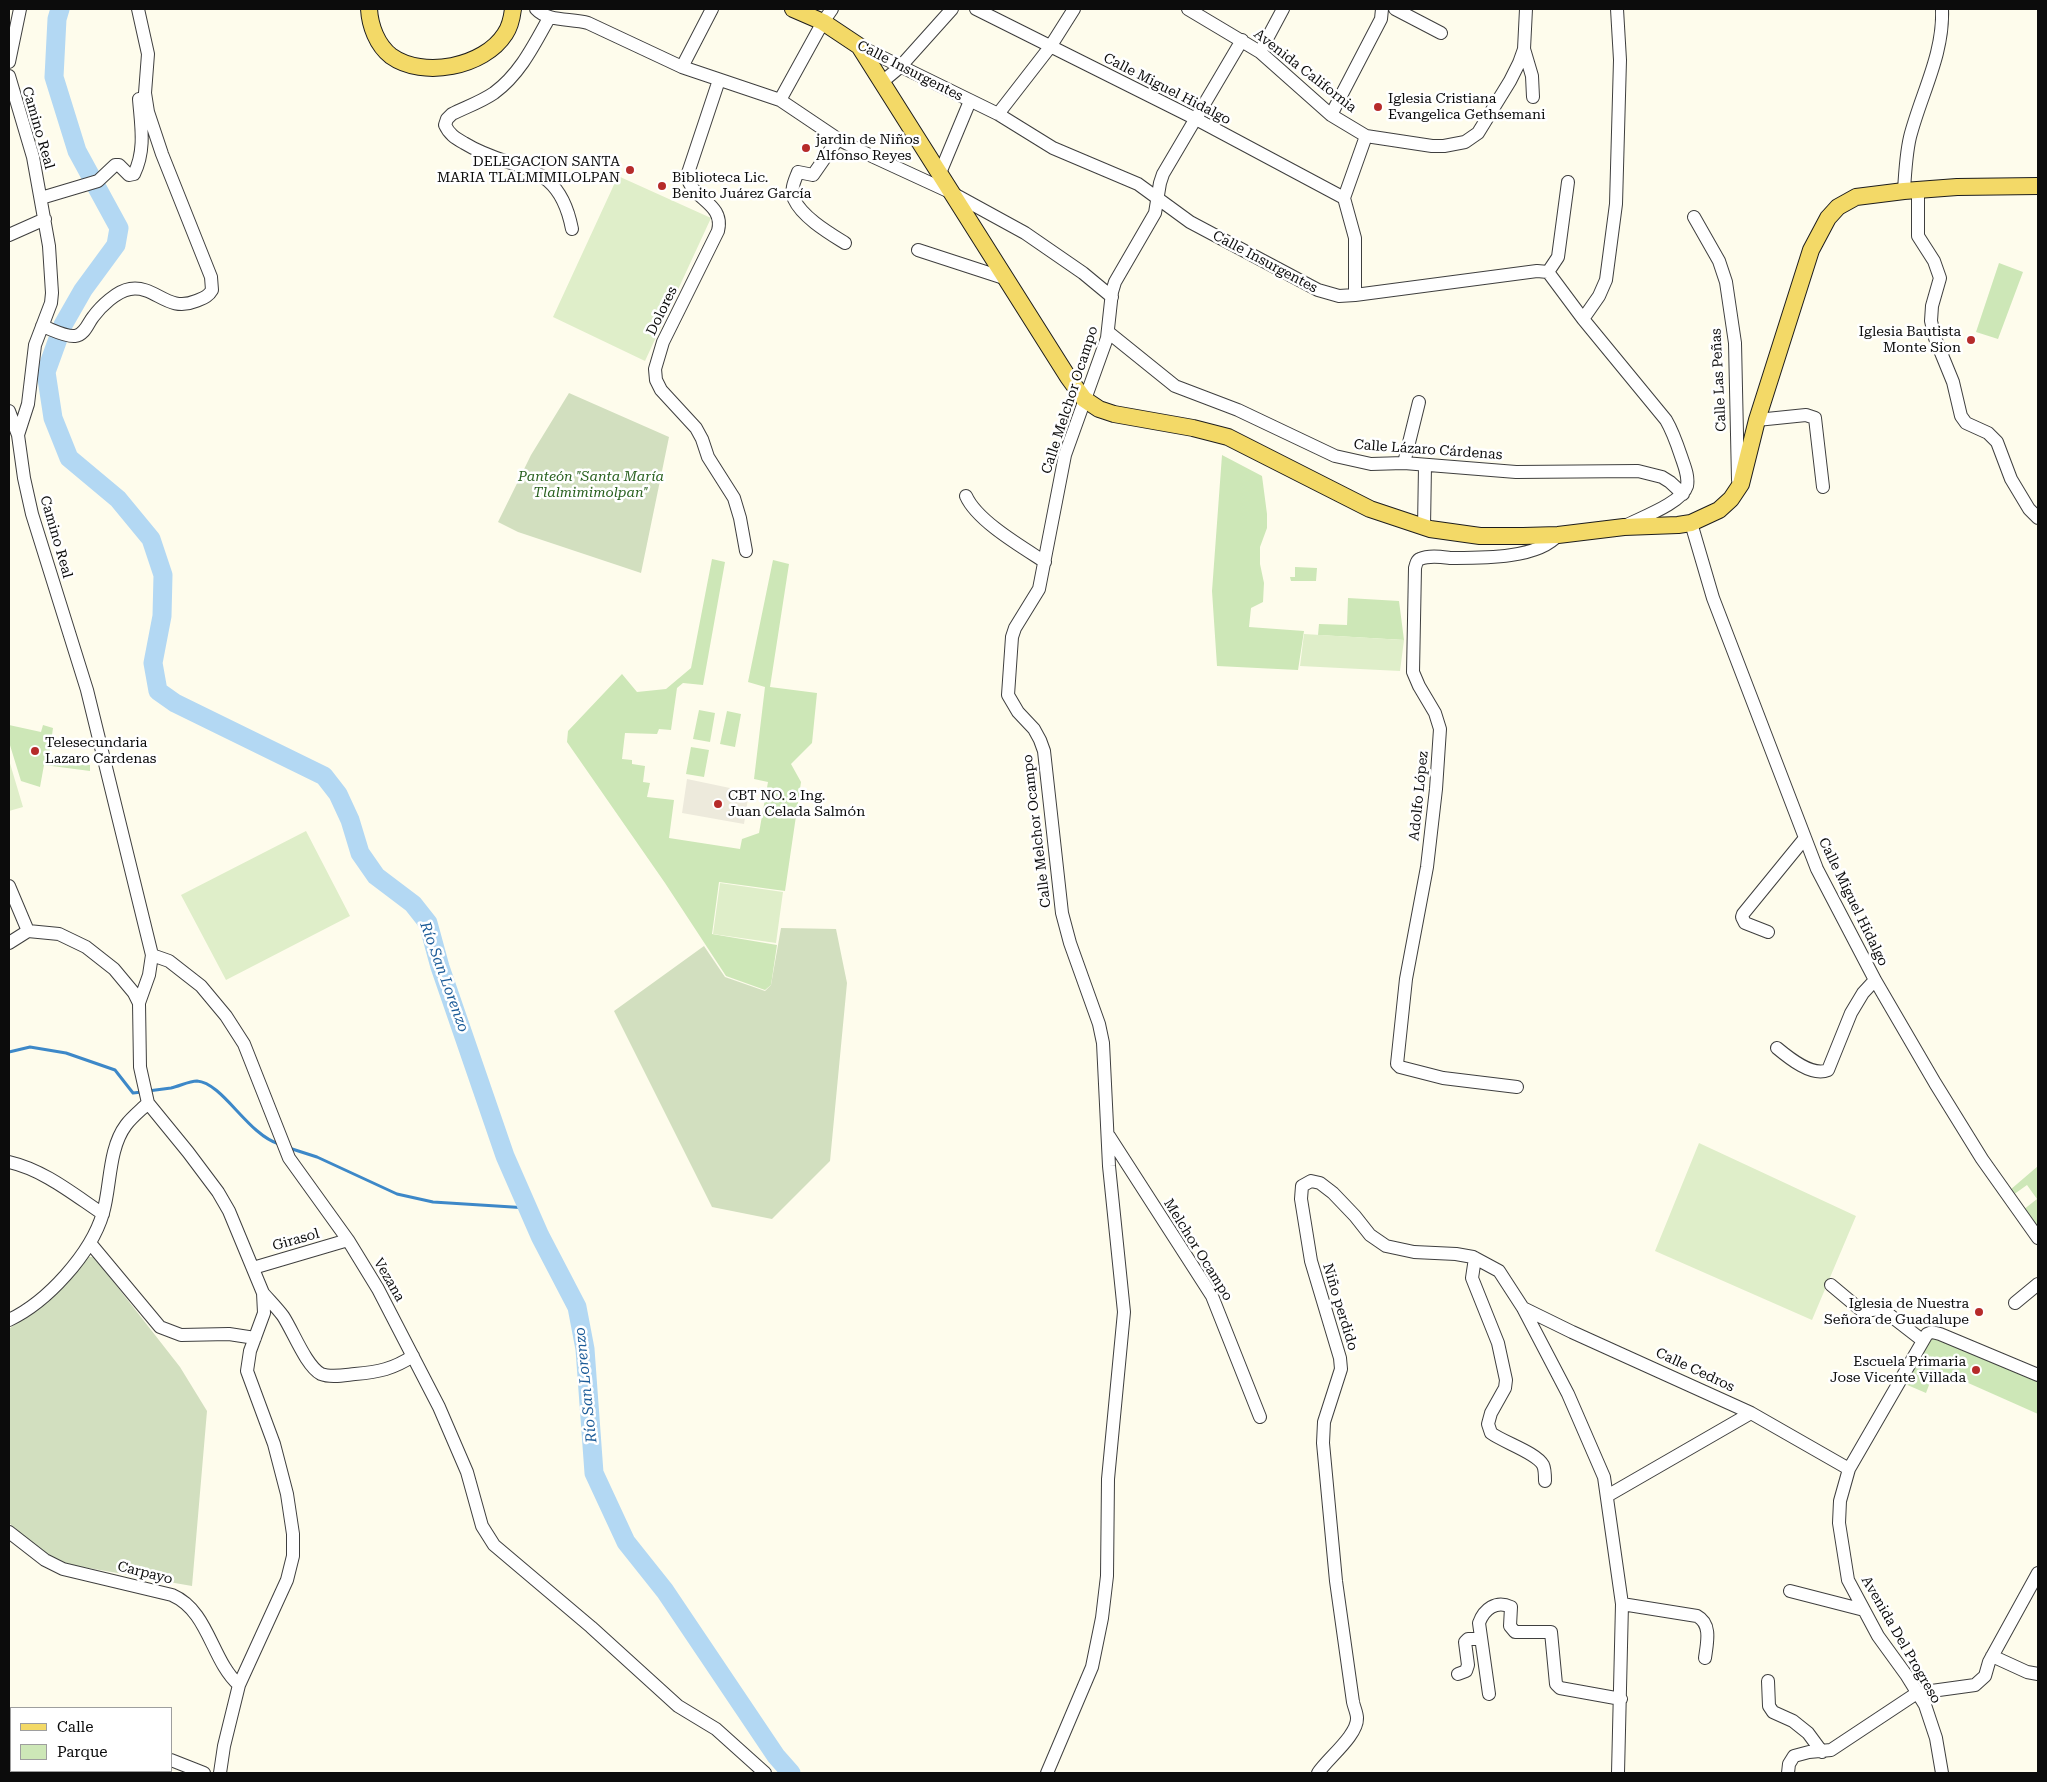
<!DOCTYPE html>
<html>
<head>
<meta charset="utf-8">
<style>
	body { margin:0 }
	#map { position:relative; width:2047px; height:1782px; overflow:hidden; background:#fefcec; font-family:"Roboto Serif",serif }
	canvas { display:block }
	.frame { position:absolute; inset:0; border:10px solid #0c0c0c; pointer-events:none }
	.legend { position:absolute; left:10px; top:1707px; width:162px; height:65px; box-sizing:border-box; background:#fff; border:1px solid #9e9e9e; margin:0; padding:6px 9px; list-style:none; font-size:15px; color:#0c0c0c }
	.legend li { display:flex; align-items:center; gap:10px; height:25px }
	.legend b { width:25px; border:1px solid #9e9e9e }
</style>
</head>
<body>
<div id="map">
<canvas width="2047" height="1782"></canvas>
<div class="frame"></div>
<ul class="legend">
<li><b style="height:6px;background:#f3d967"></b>Calle</li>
<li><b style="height:14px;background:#cde7b7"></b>Parque</li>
</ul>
</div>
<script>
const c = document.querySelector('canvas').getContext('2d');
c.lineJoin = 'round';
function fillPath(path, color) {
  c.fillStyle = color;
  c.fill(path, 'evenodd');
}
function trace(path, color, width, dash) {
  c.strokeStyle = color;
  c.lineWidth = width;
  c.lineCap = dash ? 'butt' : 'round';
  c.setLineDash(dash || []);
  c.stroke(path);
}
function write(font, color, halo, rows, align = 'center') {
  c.font = font + ' "Roboto Serif",serif';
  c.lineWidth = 5;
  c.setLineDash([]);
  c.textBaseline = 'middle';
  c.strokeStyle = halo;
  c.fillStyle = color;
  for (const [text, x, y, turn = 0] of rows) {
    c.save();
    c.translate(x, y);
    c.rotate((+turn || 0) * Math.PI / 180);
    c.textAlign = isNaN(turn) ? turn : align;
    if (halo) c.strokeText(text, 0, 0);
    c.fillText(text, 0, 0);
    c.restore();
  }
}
fillPath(new Path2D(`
	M1999,263L2023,272L1998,339L1976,332Z
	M1222,455L1262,476L1267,514V528L1260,547V564L1264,583L1263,602L1251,608L1249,627L1304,631L1298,670L1217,666L1212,591Z
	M712,559L725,562L703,685L683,683L677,688L671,730L659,729L657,734L625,733L622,759L632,760V764L645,766L643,782L650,783L647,797L674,800L669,838L740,849L742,839L759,833L768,782L754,779L765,687L748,682L773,560L789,564L770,687L817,693L812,743L791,764L801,782L785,891L719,882L712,934L777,945L771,985L765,990L726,976L665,883L567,742L568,731L622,674L637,692L666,689L691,668Z
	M1295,567L1317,568L1316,581H1291L1290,577H1295Z
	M1348,598L1399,601L1404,640L1318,635L1319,624L1347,625Z
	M699,710L715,713L710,742L693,739Z
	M727,711L741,714L735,747L720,744Z
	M9,725L41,732L43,725L53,728L49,757L90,765V771L44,765L40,787L21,781L9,742Z
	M691,747L709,750L704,777L686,774Z
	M2038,1166V1232L2023,1210L2037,1199L2027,1185L2013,1195L2010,1190Z
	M1930,1339H1939L2038,1380V1414L1939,1370L1943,1362L1920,1354Z
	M1916,1363L1935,1369L1926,1393L1905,1384Z`), '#cde7b7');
fillPath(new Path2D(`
	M569,393L669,437L641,573L518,532L498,522L531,455Z
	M781,928L836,929L847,983L830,1161L772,1219L712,1207L614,1011L704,946L725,977L765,991L771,985Z
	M85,1257H94L180,1367L207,1411L192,1586L54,1562L9,1523V1329L62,1287Z`), '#d2dfbf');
fillPath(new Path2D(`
	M618,176L711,218L645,361L553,317Z
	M1304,634L1404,640L1400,671L1300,666Z
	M9,760L23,807L9,811Z
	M306,831L350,916L226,980L181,895Z
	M720,883L783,892L776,943L713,934Z
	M1699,1143L1856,1216L1812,1320L1655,1251Z`), '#dfeec9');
fillPath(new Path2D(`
	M687,779L749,792L744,824L682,813Z`), '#edeadc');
trace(new Path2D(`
	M9,1052L30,1047L66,1053L115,1070L133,1093L142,1092
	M148,1091C156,1090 163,1089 171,1088C180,1086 189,1081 197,1081C223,1083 247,1134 279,1144
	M289,1148L317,1157L397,1194L433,1202L528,1208`), '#3d88c8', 3);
trace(new Path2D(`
	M60,9L57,19L54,77L77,151L119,228L116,245L83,290L63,325L46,372L53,418L69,458L118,499L151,539L163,575L162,616L153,663L158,691L175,703L324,776L338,794L350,820L360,853L376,876L413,904L428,923L440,967L505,1156L540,1236L577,1307L585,1349L594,1473L626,1542L665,1591L776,1756L791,1773`), '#b3d8f3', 19);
const minor = new Path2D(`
	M536,9C548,22 571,18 588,23L682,67L780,100L838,139L863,152L952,193L1025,233L1083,273L1112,297
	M976,9L1196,119L1344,198
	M1188,9L1260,52L1331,115L1366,136L1432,146H1444L1465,142L1478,133L1510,81L1519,63L1524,49L1526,9
	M1395,9L1441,33
	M549,18C534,45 520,74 494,93C481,102 466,107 452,114L447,119L445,125C449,134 455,138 464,143C514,174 558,157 572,229
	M859,46L998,114L1053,148L1138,184L1190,222L1318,290L1339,296L1355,295L1537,271L1548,272L1583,319L1666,420C1673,432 1677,444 1681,456C1684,465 1689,476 1687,486C1682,503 1640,518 1625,526
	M1524,49L1532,76L1533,97
	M1260,52L1283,9
	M9,62L20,9
	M682,67L712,9
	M9,76L33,157L49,246L52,293L51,303L35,345L28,404L18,435L24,478L32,514L87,690L152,955L149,975L139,1003
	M719,80L687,176C692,200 725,203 718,231L663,342L655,369L656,380L661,390L696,428L702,439L708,457L734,498L740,518L746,551
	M882,82L900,67L952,9
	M780,100L823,22L832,9
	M998,114L1050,47L1074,9
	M1331,115L1381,19L1382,9
	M838,139L813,175L798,172C795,180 790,189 794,199C802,217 829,233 845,243
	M940,173L970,101
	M1918,190V236L1934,261L1940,278L1932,306L1931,321L1935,338L1953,382L1961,416L1966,423L1988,433L1997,442L2011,479L2029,509L2038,518
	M1904,191C1905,173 1906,154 1910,137C1921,94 1944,54 1942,9
	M41,198L98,181L115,165H119L129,175L134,174C146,150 141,125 139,99
	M1694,217L1719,261L1726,282L1735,343L1738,480
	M9,235L45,219
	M918,250L1007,279
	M1548,272L1558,257L1568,182
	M1355,295V238L1344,198L1366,136
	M1583,319L1599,296L1606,280L1616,204L1620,60L1617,9
	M42,326C51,329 65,337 75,336C85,335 88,323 93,317C101,306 117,291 130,289C156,285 167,313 196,301C203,298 208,297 212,290L211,277L162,154L148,112L145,93L148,54L138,9
	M1108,332L1175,386L1238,410L1335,456L1371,464L1404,463L1516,472L1638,471L1662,477L1670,482L1683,494
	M9,411L18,435
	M1757,420L1806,415L1815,418L1823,487
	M1404,463L1419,402
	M966,496C977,521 1022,547 1045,562
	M1691,523L1713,598L1817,869L1875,980L1935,1083L1982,1159L2038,1238
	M1424,527L1425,466
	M9,886L28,931
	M1768,932L1745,923L1742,917L1743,914L1805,838
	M9,943L28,931L59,934L86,947L114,969L134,993L139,1003L140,1067L148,1103L188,1152L218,1192L229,1211L263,1293L264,1313L250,1351L247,1371L274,1444L287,1494L293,1534V1556L287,1580L239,1685L224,1746L220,1773
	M152,955L169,961L201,986L226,1016L244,1044L289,1158L348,1240L378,1289L439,1407L467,1472L482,1526L494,1545L591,1627L678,1706L716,1729L765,1773
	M1777,1048C1789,1058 1812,1077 1828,1070L1851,1013L1863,993L1875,980
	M1517,1087L1443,1078L1400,1067L1397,1064L1406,979L1427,867L1436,789L1440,729L1435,713L1419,686L1413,672L1415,568C1416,564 1417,560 1420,559C1429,555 1442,557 1451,558C1481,558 1538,559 1558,535
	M1109,1136L1212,1296L1260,1417
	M9,1162C44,1170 73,1194 103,1214
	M90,1243L160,1327L181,1335L229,1334L255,1338
	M1475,1258L1472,1278L1498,1343L1506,1380L1505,1388L1491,1413L1488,1424L1491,1433C1503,1442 1537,1453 1543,1465C1545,1469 1545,1476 1545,1481
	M253,1268L348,1240
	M1831,1285L1862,1311L1882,1309L1922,1340
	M263,1293C270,1301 277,1308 283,1316C293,1331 306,1366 321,1374C331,1378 345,1375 355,1374C379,1372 393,1369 413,1356
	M2015,1303L2038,1284
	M1523,1308L1572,1332L1751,1413L1849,1469
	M9,1320C47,1302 91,1254 103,1213C111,1186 108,1149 126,1125C132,1117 141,1110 148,1103
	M1607,1496L1751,1413
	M9,1532L45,1560L63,1569L172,1595C209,1611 211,1660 239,1685
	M1790,1591L1864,1610
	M1622,1604L1697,1616C1712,1624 1707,1643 1705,1658
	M1992,1656L2027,1672L2038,1674
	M1458,1674L1466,1671L1468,1665L1465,1642L1468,1639H1481
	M1768,1681L1769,1706L1773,1712L1793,1721L1808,1733L1822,1752
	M1489,1694L1479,1623C1484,1609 1496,1600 1511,1607L1510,1626L1515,1632H1551L1556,1684L1560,1688L1621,1699
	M9,1732L11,1733
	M171,1760L204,1773
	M1047,1773L1092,1667L1102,1618L1107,1576L1108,1479L1124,1312L1109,1166L1103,1043L1099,1024L1070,943L1062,913L1044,751L1040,740L1034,729L1018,712L1008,695L1012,637L1015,628L1039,589L1065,455L1107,338L1112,292L1115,282L1155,213L1160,183L1163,174L1242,40
	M1318,1773C1327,1759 1358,1735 1357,1718C1357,1713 1354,1707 1353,1702L1336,1581L1323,1443L1324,1422L1341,1369L1340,1358L1311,1261L1301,1199L1302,1186L1311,1181L1320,1183L1333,1193L1355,1216L1370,1235L1386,1246L1414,1252L1456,1254L1473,1257L1499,1271L1523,1308L1568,1394L1604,1477L1622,1604L1618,1773
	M1788,1773L1789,1764L1794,1756L1809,1752L1831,1750L1917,1693L1975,1685L1985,1676L1989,1662L2038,1573
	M1942,1773L1936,1738L1925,1705L1907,1676L1878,1636L1848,1580L1839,1523L1840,1501L1849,1469L1927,1334L1932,1332L1940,1334L2038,1375`);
const major = new Path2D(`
	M369,9C370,26 377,45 391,56C423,79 484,67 505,34C510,27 512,17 513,9
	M793,9L823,22L859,46L1068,377L1084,399L1099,409L1114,414L1193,428L1228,437L1370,509L1430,529L1480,536H1523L1558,535L1624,527L1678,525L1691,523L1719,510L1731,499L1741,484L1757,420L1811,250L1828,218L1838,207L1856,197L1904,191L1957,187L2038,186`);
trace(minor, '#3f3f3f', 14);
trace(major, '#1d1d1d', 18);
trace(minor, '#fff', 12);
trace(major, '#f3d967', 16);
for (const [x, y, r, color] of [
	[1378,107,5,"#b62b2a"],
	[806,148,5,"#b62b2a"],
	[630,170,5,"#b62b2a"],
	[662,186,5,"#b62b2a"],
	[1971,340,5,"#b62b2a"],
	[35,751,5,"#b62b2a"],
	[718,804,5,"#b62b2a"],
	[1979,1312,5,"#b62b2a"],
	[1976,1370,5,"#b62b2a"]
]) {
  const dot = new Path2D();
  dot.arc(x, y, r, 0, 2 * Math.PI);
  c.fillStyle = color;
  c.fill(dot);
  trace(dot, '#fff', 2);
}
write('14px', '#0c0c0c', '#fff', [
	["Calle Insurgentes",910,71,27],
	["Avenida California",1305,71,38],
	["Calle Miguel Hidalgo",1167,89,27],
	["Camino Real",38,128,74],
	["Calle Insurgentes",1265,262,28],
	["Dolores",662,311,-64],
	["Calle Las Peñas",1719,380,-93],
	["Calle Melchor Ocampo",1070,400,-72],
	["Calle Lázaro Cárdenas",1428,450,4],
	["Camino Real",56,537,74],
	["Adolfo López",1419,796,-84],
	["Calle Melchor Ocampo",1037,831,-97],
	["Calle Miguel Hidalgo",1853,902,64],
	["Girasol",296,1240,-16],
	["Melchor Ocampo",1198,1250,58],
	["Vezana",389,1280,60],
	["Niño perdido",1340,1307,73],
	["Calle Cedros",1695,1370,25],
	["Carpayo",145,1573,14],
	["Avenida Del Progreso",1901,1640,60]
]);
write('14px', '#0c0c0c', '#fff', [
	["Iglesia Cristiana",1388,99],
	["Evangelica Gethsemani",1388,115],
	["jardin de Niños",816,140],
	["Alfonso Reyes",816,156],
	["DELEGACION SANTA",620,162,"right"],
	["MARIA TLALMIMILOLPAN",620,178,"right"],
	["Biblioteca Lic.",672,178],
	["Benito Juárez García",672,194],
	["Iglesia Bautista",1961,332,"right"],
	["Monte Sion",1961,348,"right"],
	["Telesecundaria",45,743],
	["Lazaro Cardenas",45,759],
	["CBT NO. 2 Ing.",728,796],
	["Juan Celada Salmón",728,812],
	["Iglesia de Nuestra",1969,1304,"right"],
	["Señora de Guadalupe",1969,1320,"right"],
	["Escuela Primaria",1966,1362,"right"],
	["Jose Vicente Villada",1966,1378,"right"]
], 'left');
write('italic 14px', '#29611f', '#fff', [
	["Panteón \"Santa María",591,477],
	["Tlalmimimolpan\"",591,493]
]);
write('italic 15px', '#1b5b98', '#fff', [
	["Río San Lorenzo",444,977,70],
	["Río San Lorenzo",586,1385,-96]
]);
</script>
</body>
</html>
